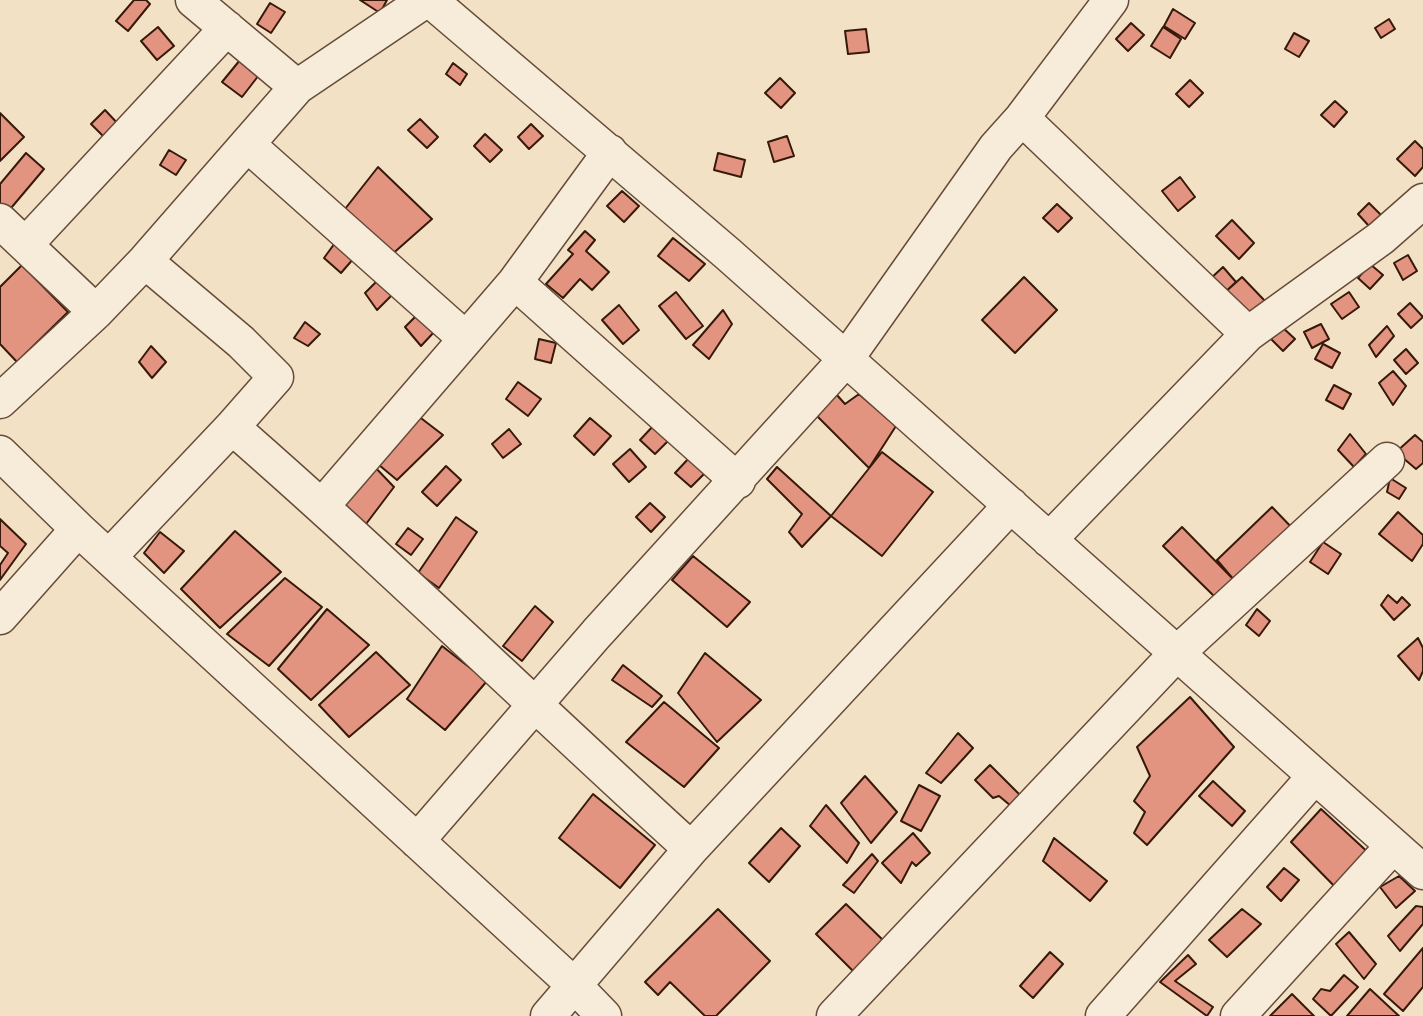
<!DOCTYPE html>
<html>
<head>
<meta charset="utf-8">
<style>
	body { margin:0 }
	canvas { display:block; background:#f3e1c6 }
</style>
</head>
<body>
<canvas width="1423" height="1016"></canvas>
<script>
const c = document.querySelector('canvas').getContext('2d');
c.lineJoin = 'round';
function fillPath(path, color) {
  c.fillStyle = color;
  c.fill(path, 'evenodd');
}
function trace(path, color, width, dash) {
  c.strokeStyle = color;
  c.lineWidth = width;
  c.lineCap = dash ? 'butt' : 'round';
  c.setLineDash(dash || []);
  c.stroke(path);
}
const building = new Path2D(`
	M134,0H146L150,4L128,31L116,21Z
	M360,0H387L380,13Z
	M270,3L285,12L271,33L257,24Z
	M1173,9L1195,23L1185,39L1164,26Z
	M1389,19L1395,29L1381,38L1375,28Z
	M1131,23L1144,35L1128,51L1116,39Z
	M158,27L174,46L157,60L141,41Z
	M1163,27L1181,39L1170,58L1151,46Z
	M866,29L869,52L848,54L845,31Z
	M1294,33L1309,41L1299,57L1285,49Z
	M240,60L259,75L242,97L222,82Z
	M453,63L467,74L460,85L446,74Z
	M780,78L795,93L781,108L765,93Z
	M1190,80L1203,93L1189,107L1176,94Z
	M1335,101L1347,112L1334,127L1321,115Z
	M105,110L120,126L107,140L91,124Z
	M0,113L24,137L0,161Z
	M420,119L438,137L427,148L408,130Z
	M531,124L543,136L529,149L518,137Z
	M485,134L502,150L490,162L474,146Z
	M787,136L794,156L774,162L768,142Z
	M1415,141L1423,149V167L1415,176L1397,159Z
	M169,150L186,160L176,175L160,165Z
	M26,153L44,169L6,214L0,209V184Z
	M718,153L745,160L741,177L714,170Z
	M378,167L432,219L389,257L345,209Z
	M1180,177L1195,197L1178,211L1162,191Z
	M622,191L639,206L624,222L607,206Z
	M1369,203L1390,224L1378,236L1358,214Z
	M1057,204L1072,218L1058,232L1043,218Z
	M1232,220L1254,243L1239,259L1216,236Z
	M585,231L595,240L586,251L609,272L592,290L580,279L563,298L546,284L573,254L568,250Z
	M340,236L361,250L341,273L324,258Z
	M673,238L705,264L689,281L658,256Z
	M1408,255L1417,271L1403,280L1394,263Z
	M1370,264L1383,275L1370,289L1358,278Z
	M22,265L68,312L17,362L0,344V287Z
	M1223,267L1236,282L1222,295L1209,280Z
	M1024,277L1057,310L1015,353L982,320Z
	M1242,277L1265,301L1244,320L1222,295Z
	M379,279L395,292L377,310L365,293Z
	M676,292L703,326L686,339L659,306Z
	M1349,292L1359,307L1342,319L1331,304Z
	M1410,303L1423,317L1411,328L1398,314Z
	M619,305L639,330L623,344L602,320Z
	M723,310L732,324L709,359L693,345Z
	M419,313L435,331L421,346L405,327Z
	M305,322L320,334L308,346L294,338Z
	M1321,324L1329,339L1312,348L1304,332Z
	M1281,326L1295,339L1283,351L1270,338Z
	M1387,326L1394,336L1376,357L1369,345Z
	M539,339L556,343L551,363L535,359Z
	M1323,344L1340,353L1332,368L1315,359Z
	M151,346L166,362L152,378L139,362Z
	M1406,349L1418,363L1406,374L1394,360Z
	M1393,371L1406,386L1393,405L1379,383Z
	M518,382L541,399L528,416L506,399Z
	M1334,385L1351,394L1343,409L1326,400Z
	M836,394L845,404L859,394L896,426L869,468L816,415Z
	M413,412L443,435L397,480L373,460Z
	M590,418L611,436L594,455L574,436Z
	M654,425L669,440L655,454L640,440Z
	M509,429L521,444L503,458L492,444Z
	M1350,434L1366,454L1354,467L1338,450Z
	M1415,435L1423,442V463L1416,469L1396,452Z
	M630,449L646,467L629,482L613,464Z
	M882,452L933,492L882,556L831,516Z
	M689,458L705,473L691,487L675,473Z
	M371,463L394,487L363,528L336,505Z
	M446,466L461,480L437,506L422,492Z
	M777,467L831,516L802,547L789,532L802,514L767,479Z
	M1390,478L1406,488L1399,499L1387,492Z
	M650,503L665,517L651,532L636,517Z
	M1272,507L1297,533L1234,580L1217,560Z
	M1398,512L1423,535V544L1412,561L1379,534Z
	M456,517L477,532L439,588L418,573Z
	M0,519L26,544L0,580V565L8,553L0,546Z
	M1182,527L1234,580L1216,598L1163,546Z
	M408,528L423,539L411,555L396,544Z
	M235,531L281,572L220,628L181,589Z
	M160,532L184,551L164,573L144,553Z
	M1323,542L1341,554L1328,574L1310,562Z
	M693,556L750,602L727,627L672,580Z
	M285,578L322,607L269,666L227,634Z
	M1388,595L1397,603L1402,597L1410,605L1394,620L1381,605Z
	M535,606L553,622L522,661L503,646Z
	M327,609L369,645L311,700L278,669Z
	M1257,609L1270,621L1259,636L1246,625Z
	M1418,638L1423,648V671L1419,680L1398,656Z
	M442,646L487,681L445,730L407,699Z
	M376,652L410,685L349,737L319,705Z
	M705,653L761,700L717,742L678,693Z
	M623,665L662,696L652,707L612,680Z
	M1190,697L1234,747L1147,845L1134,833L1145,812L1134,801L1150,776L1137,747Z
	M664,702L719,748L684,787L626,742Z
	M958,733L973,748L941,783L926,773Z
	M990,765L1021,796L1011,806L999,796L993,798L975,780Z
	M865,776L897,812L871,843L841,803Z
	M1213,781L1245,811L1232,826L1199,796Z
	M919,785L940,796L921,831L901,821Z
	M593,794L655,845L620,888L559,838Z
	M826,805L859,843L847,863L810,826Z
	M1321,809L1372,856L1341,893L1291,842Z
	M781,828L800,846L769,882L749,863Z
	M913,833L930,853L916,866L912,862L901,883L882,863Z
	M1054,838L1107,881L1090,901L1043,861Z
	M872,854L878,861L854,893L843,885Z
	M1284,868L1299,880L1281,901L1267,887Z
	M1399,876L1415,891L1396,908L1380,887Z
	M846,904L888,945L858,976L816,934Z
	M1416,906L1423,907V924L1400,951L1388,936Z
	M718,909L770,961L716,1016H705L670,982L658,995L645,982Z
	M1242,909L1261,924L1227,957L1209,940Z
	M1349,932L1376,964L1364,979L1336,944Z
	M1423,948V987L1403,1011L1384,994Z
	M1050,952L1063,964L1033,998L1020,986Z
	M1188,955L1196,964L1175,981L1213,1007L1207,1016L1160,982Z
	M1344,975L1358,987L1331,1016L1313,999L1321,989L1330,991Z
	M1370,989L1399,1016H1347Z
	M1292,994L1314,1016H1270Z`);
fillPath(building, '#e29480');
trace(building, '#37190a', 2);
const minor = new Path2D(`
	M193,0L297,87
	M430,0L728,254L1423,872
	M1022,118L1248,334
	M247,144L466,339
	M0,221L96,312
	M26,244L227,28
	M515,282L738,481
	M0,401L96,312L145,261L297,87L426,0
	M232,427C389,564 537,709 691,849
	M0,453L78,529L575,986L604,1016
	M322,506L515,282L610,152
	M1049,540L1248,334L1381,238L1423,201
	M109,557L232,427L276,377L241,342L145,261
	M0,617L78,529
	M417,841L597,633L846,359L996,147L1022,118L1111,0
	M548,1016L691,849L1011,505
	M834,1016L1177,653L1387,460
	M1103,1016L1315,776
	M1238,1016L1393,846`);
trace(minor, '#664b39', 37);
trace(minor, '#f7ecda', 34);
</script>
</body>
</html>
